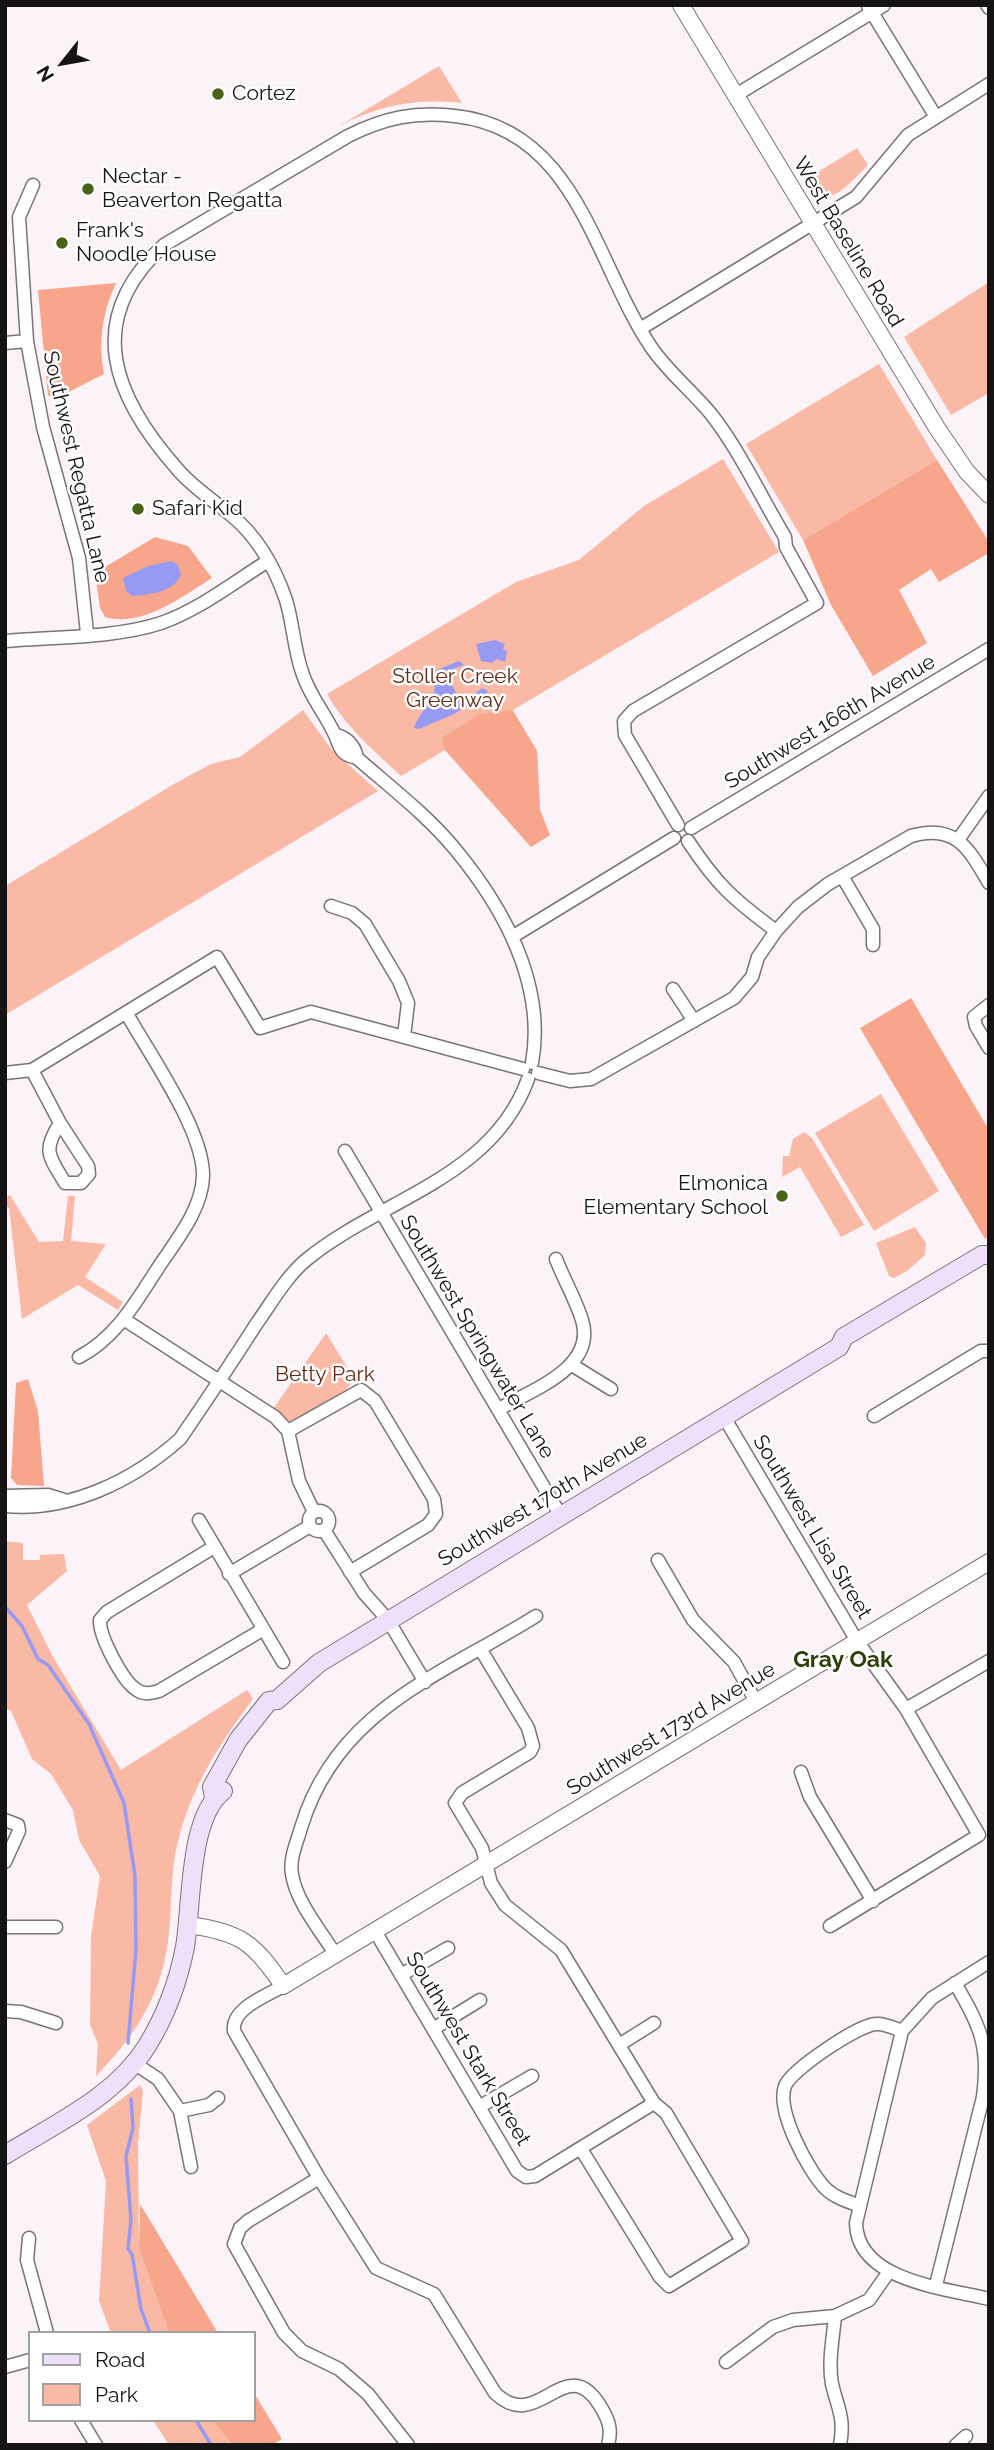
<!DOCTYPE html>
<html>
<head>
<meta charset="utf-8">
<style>
	body { margin:0 }
	#map { position:relative; width:994px; height:2450px; overflow:hidden; background:#fbf3f8; font-family:Raleway,sans-serif }
	canvas { display:block }
	.frame { position:absolute; inset:0; border:7px solid #161315; pointer-events:none }
	.legend { position:absolute; left:28px; top:2331px; width:228px; height:91px; box-sizing:border-box; background:#fff; border:2px solid #a2a1a1; margin:0; padding:9px 12px; list-style:none; font-size:21px; color:#161315 }
	.legend li { display:flex; align-items:center; gap:14px; height:35px }
	.legend b { width:35px; border:2px solid #a2a1a1 }
	.north { position:absolute; left:28px; top:28px; width:70px; height:70px; -webkit-text-stroke:5px #fff; paint-order:stroke; rotate:239deg; font-size:19px; font-weight:700; line-height:28px; text-align:center; color:#161315 }
	.north::after { content:''; display:block; margin:auto; width:24px; height:32px; background:#161315; clip-path:polygon(50% 0,100% 100%,50% 72%,0 100%) }
</style>
</head>
<body>
<div id="map">
<canvas width="994" height="2450"></canvas>
<div class="frame"></div>
<ul class="legend">
<li><b style="height:9px;background:#efe0fa"></b>Road</li>
<li><b style="height:19px;background:#f9b9a4"></b>Park</li>
</ul>
<div class="north">N</div>
</div>
<script>
const c = document.querySelector('canvas').getContext('2d');
c.lineJoin = 'round';
function fillPath(path, color) {
  c.fillStyle = color;
  c.fill(path, 'evenodd');
}
function trace(path, color, width, dash) {
  c.strokeStyle = color;
  c.lineWidth = width;
  c.lineCap = dash ? 'butt' : 'round';
  c.setLineDash(dash || []);
  c.stroke(path);
}
function write(font, color, halo, rows, align = 'center') {
  c.font = font + ' Raleway,sans-serif';
  c.lineWidth = 5;
  c.setLineDash([]);
  c.textBaseline = 'middle';
  c.strokeStyle = halo;
  c.fillStyle = color;
  for (const [text, x, y, turn = 0] of rows) {
    c.save();
    c.translate(x, y);
    c.rotate((+turn || 0) * Math.PI / 180);
    c.textAlign = isNaN(turn) ? turn : align;
    if (halo) c.strokeText(text, 0, 0);
    c.fillText(text, 0, 0);
    c.restore();
  }
}
fillPath(new Path2D(`
	M439,66L462,103C418,98 378,105 339,126Z
	M857,148L868,165C856,177 838,199 820,198L808,178Z
	M989,282V393L951,415L904,337Z
	M879,364L937,460L803,540L746,444Z
	M723,459L779,552L513,710L537,751L540,810L550,835L531,847L445,750L401,776C373,750 346,727 327,694L516,582L579,560L644,506Z
	M303,710L332,750L378,791L5,1015V886L174,784L211,764L240,757Z
	M881,1094L939,1191L874,1231L815,1133Z
	M804,1132L812,1138L864,1225L841,1237L800,1167L782,1177L783,1156H789L793,1139Z
	M10,1195L39,1242L63,1241L68,1196H75L71,1241L106,1244L85,1277L123,1302L118,1310L78,1285L22,1319L9,1208L5,1205V1198Z
	M915,1227L926,1243L925,1255L907,1271L894,1278L889,1276L876,1243Z
	M326,1333L352,1375V1382L347,1389L294,1421H288L273,1409Z
	M5,1541L23,1543V1560H40V1555L64,1554L67,1571L27,1605L53,1657L121,1770L247,1690L253,1699C217,1747 186,1795 175,1856C169,1891 173,1929 164,1963C153,2009 128,2043 96,2076L98,2044L90,2025L91,1936L100,1876L79,1840L73,1810L51,1774L32,1759L11,1711L5,1708Z
	M140,2085L143,2091L138,2143L139,2249L169,2333H111L99,2301L106,2181L87,2125Z
	M153,2420H212L232,2445H169Z`), '#f9b9a4');
fillPath(new Path2D(`
	M116,283C102,313 98,342 104,374L63,395L48,396L38,290Z
	M937,460L989,542V553L939,582L931,569L899,590L927,643L873,676L831,605L803,540Z
	M155,537L188,546L212,578C183,596 142,628 105,617L100,608L95,573Z
	M512,710L537,751L540,810L550,835L531,847L445,750L442,738L480,714Z
	M911,998L989,1130V1236L985,1239L860,1028Z
	M28,1379L38,1411L44,1486L17,1485L11,1478L16,1383Z
	M140,2204L218,2333H169L139,2249Z
	M254,2393L282,2439L272,2445H232L212,2420H254Z`), '#f7a68c');
fillPath(new Path2D(`
	M171,561L178,565L181,574C175,592 149,595 132,596L126,591L123,578L148,566Z
	M495,640L505,644L503,649L507,651L505,662L497,659L492,663L481,661L476,644Z
	M459,661L464,665L453,669L448,678L459,698L467,700L482,688L488,691L486,694L454,714L419,729L414,728C419,712 432,704 435,687L427,674Z`), '#979af3');
trace(new Path2D(`
	M5,1607L22,1626L38,1659L48,1665L89,1724L124,1803L135,1876L136,1949L128,2043
	M131,2099L133,2128L126,2156L131,2220L128,2249L132,2254L141,2309L150,2333
	M196,2420L211,2445`), '#979af3', 3.5);
const minor = new Path2D(`
	M987,5L989,8
	M868,6L936,117
	M736,95L884,5
	M33,185L19,217L27,341L43,427L79,558L87,633
	M640,329L856,197L908,135L989,84
	M5,343L27,341
	M5,641C53,637 116,638 161,623C199,610 234,582 268,561
	M335,735C347,737 355,746 357,758
	M691,828L989,649
	M958,840L989,796
	M688,841C717,885 733,899 776,931
	M842,876L873,929V945
	M331,906L352,913L365,924L399,981L408,1003L404,1036
	M512,937L674,838
	M673,989L694,1021
	M989,1005L974,1017L976,1026L989,1048
	M532,1063C546,985 504,908 455,849C427,815 390,787 357,758C338,754 341,747 334,733C324,712 309,695 302,672C294,649 293,623 286,600C275,568 258,537 231,515C214,501 194,488 179,471C113,397 82,320 164,245L348,136C384,118 415,111 455,116C577,129 594,262 651,347C668,372 692,391 711,414C740,451 761,497 785,537L786,547L817,603L633,711L624,721L625,735L678,825
	M32,1070L60,1123L88,1166L89,1174L81,1183H65C49,1156 42,1151 60,1123
	M5,1073L32,1070L217,957L260,1028L311,1012L523,1069
	M538,1073L570,1081L591,1079L734,998L752,977L758,957L776,931L798,907L828,884L911,836C956,823 969,849 989,883
	M345,1151L561,1516
	M125,1320L275,1417L288,1431L299,1481L314,1512
	M79,1357C115,1338 134,1305 156,1271C174,1243 202,1211 203,1176C204,1131 150,1055 127,1014
	M572,1365L611,1389
	M499,1409C531,1390 597,1368 582,1320C576,1300 564,1280 556,1259
	M874,1416L981,1351H989
	M724,1417L857,1641L906,1709L979,1835L830,1926
	M288,1431L361,1390L375,1401L434,1499L436,1514L428,1525L350,1572
	M5,1496L48,1495L64,1500
	M5,1506C69,1512 133,1481 180,1439C206,1401 232,1362 257,1323C272,1302 286,1277 306,1260C380,1199 492,1179 528,1079
	M309 1521a10 10 0 1 1 20 0a10 10 0 1 1-20 0Z
	M199,1520L283,1662
	M324,1530L364,1593L388,1620L425,1682
	M214,1547L107,1612L100,1620C99,1636 123,1682 137,1690C144,1695 151,1693 159,1691L262,1630
	M658,1560L693,1620L734,1662L756,1702
	M229,1574L310,1526
	M481,1650L528,1728L533,1746L530,1752L462,1793L455,1803L482,1848L491,1883L505,1905L561,1950L654,2103L666,2113L742,2241L669,2286L660,2277L581,2149
	M906,1709L989,1661
	M801,1772L810,1797L873,1901
	M5,1820L18,1825L19,1831L5,1862
	M5,1927H56
	M375,1931L517,2171L526,2177L535,2176L654,2103
	M335,1954C321,1931 296,1902 292,1874C289,1859 297,1842 301,1828C336,1710 440,1676 536,1616
	M989,1962L932,1998L902,2031L856,2223C857,2281 945,2288 989,2299
	M401,1975L448,1948
	M283,1986C267,1996 231,2008 234,2031L319,2178
	M5,2011L21,2012L56,2023
	M433,2029L480,2000
	M619,2045L654,2023
	M134,2063L158,2079L180,2111L209,2105L218,2098
	M479,2107L532,2076
	M180,2111L191,2167
	M858,2205C846,2201 834,2197 825,2188C808,2170 776,2111 785,2086C791,2070 858,2025 876,2024C884,2023 894,2028 902,2031
	M29,2238L27,2260L47,2333
	M936,2285L983,2097C990,2046 980,2026 955,1983
	M835,2316C833,2338 828,2363 832,2384C838,2409 845,2418 840,2445
	M726,2362L773,2327L793,2320L835,2316L869,2300L888,2273
	M5,2367L30,2360
	M81,2420L96,2445
	M408,2445L368,2394L339,2369L302,2351L284,2333L234,2244L240,2228L248,2221L319,2178L376,2268L434,2294L495,2393C539,2436 566,2346 602,2409C609,2421 612,2430 608,2445
	M956,2445L966,2436`);
const tertiary = new Path2D(`
	M681,5L937,428L967,472L989,495
	M187,1925C239,1931 255,1943 283,1986L989,1562`);
const secondary = new Path2D(`
	M214,1797L212,1787L238,1740L269,1701L277,1700L319,1663L839,1347L844,1337L982,1255H989
	M5,2155C56,2123 114,2098 147,2046C166,2015 178,1983 185,1947C192,1907 188,1817 223,1791`);
trace(minor, '#7a7377', 15);
trace(tertiary, '#7a7377', 18);
trace(secondary, '#7a7377', 20);
trace(minor, '#fff', 12);
trace(tertiary, '#fff', 16);
trace(secondary, '#efe0fa', 18);
for (const [x, y, r, color] of [
	[218,94,7,"#496416"],
	[88,189,7,"#496416"],
	[62,243,7,"#496416"],
	[138,509,7,"#496416"],
	[782,1196,7,"#496416"]
]) {
  const dot = new Path2D();
  dot.arc(x, y, r, 0, 2 * Math.PI);
  c.fillStyle = color;
  c.fill(dot);
  trace(dot, '#fff', 2.5);
}
write('21px', '#161315', '#fff', [
	["Cortez",232,94],
	["Nectar -",102,177],
	["Beaverton Regatta",102,201],
	["Frank's",76,231],
	["Noodle House",76,255],
	["Safari Kid",152,509],
	["Elmonica",768,1184,"right"],
	["Elementary School",768,1208,"right"]
], 'left');
write('21px', '#161315', '#fff', [
	["West Baseline Road",848,242,59],
	["Southwest Regatta Lane",76,467,77],
	["Southwest 166th Avenue",830,722,-31],
	["Southwest Springwater Lane",477,1337,59],
	["Southwest 170th Avenue",543,1500,-31],
	["Southwest Lisa Street",812,1527,59],
	["Southwest 173rd Avenue",671,1729,-31],
	["Southwest Stark Street",468,2049,59]
]);
write('21px', '#662913', '#fff', [
	["Stoller Creek",455,677],
	["Greenway",455,701],
	["Betty Park",325,1375]
]);
write('bold 23px', '#2c3f08', '#fff', [
	["Gray Oak",843,1660]
]);
</script>
</body>
</html>
